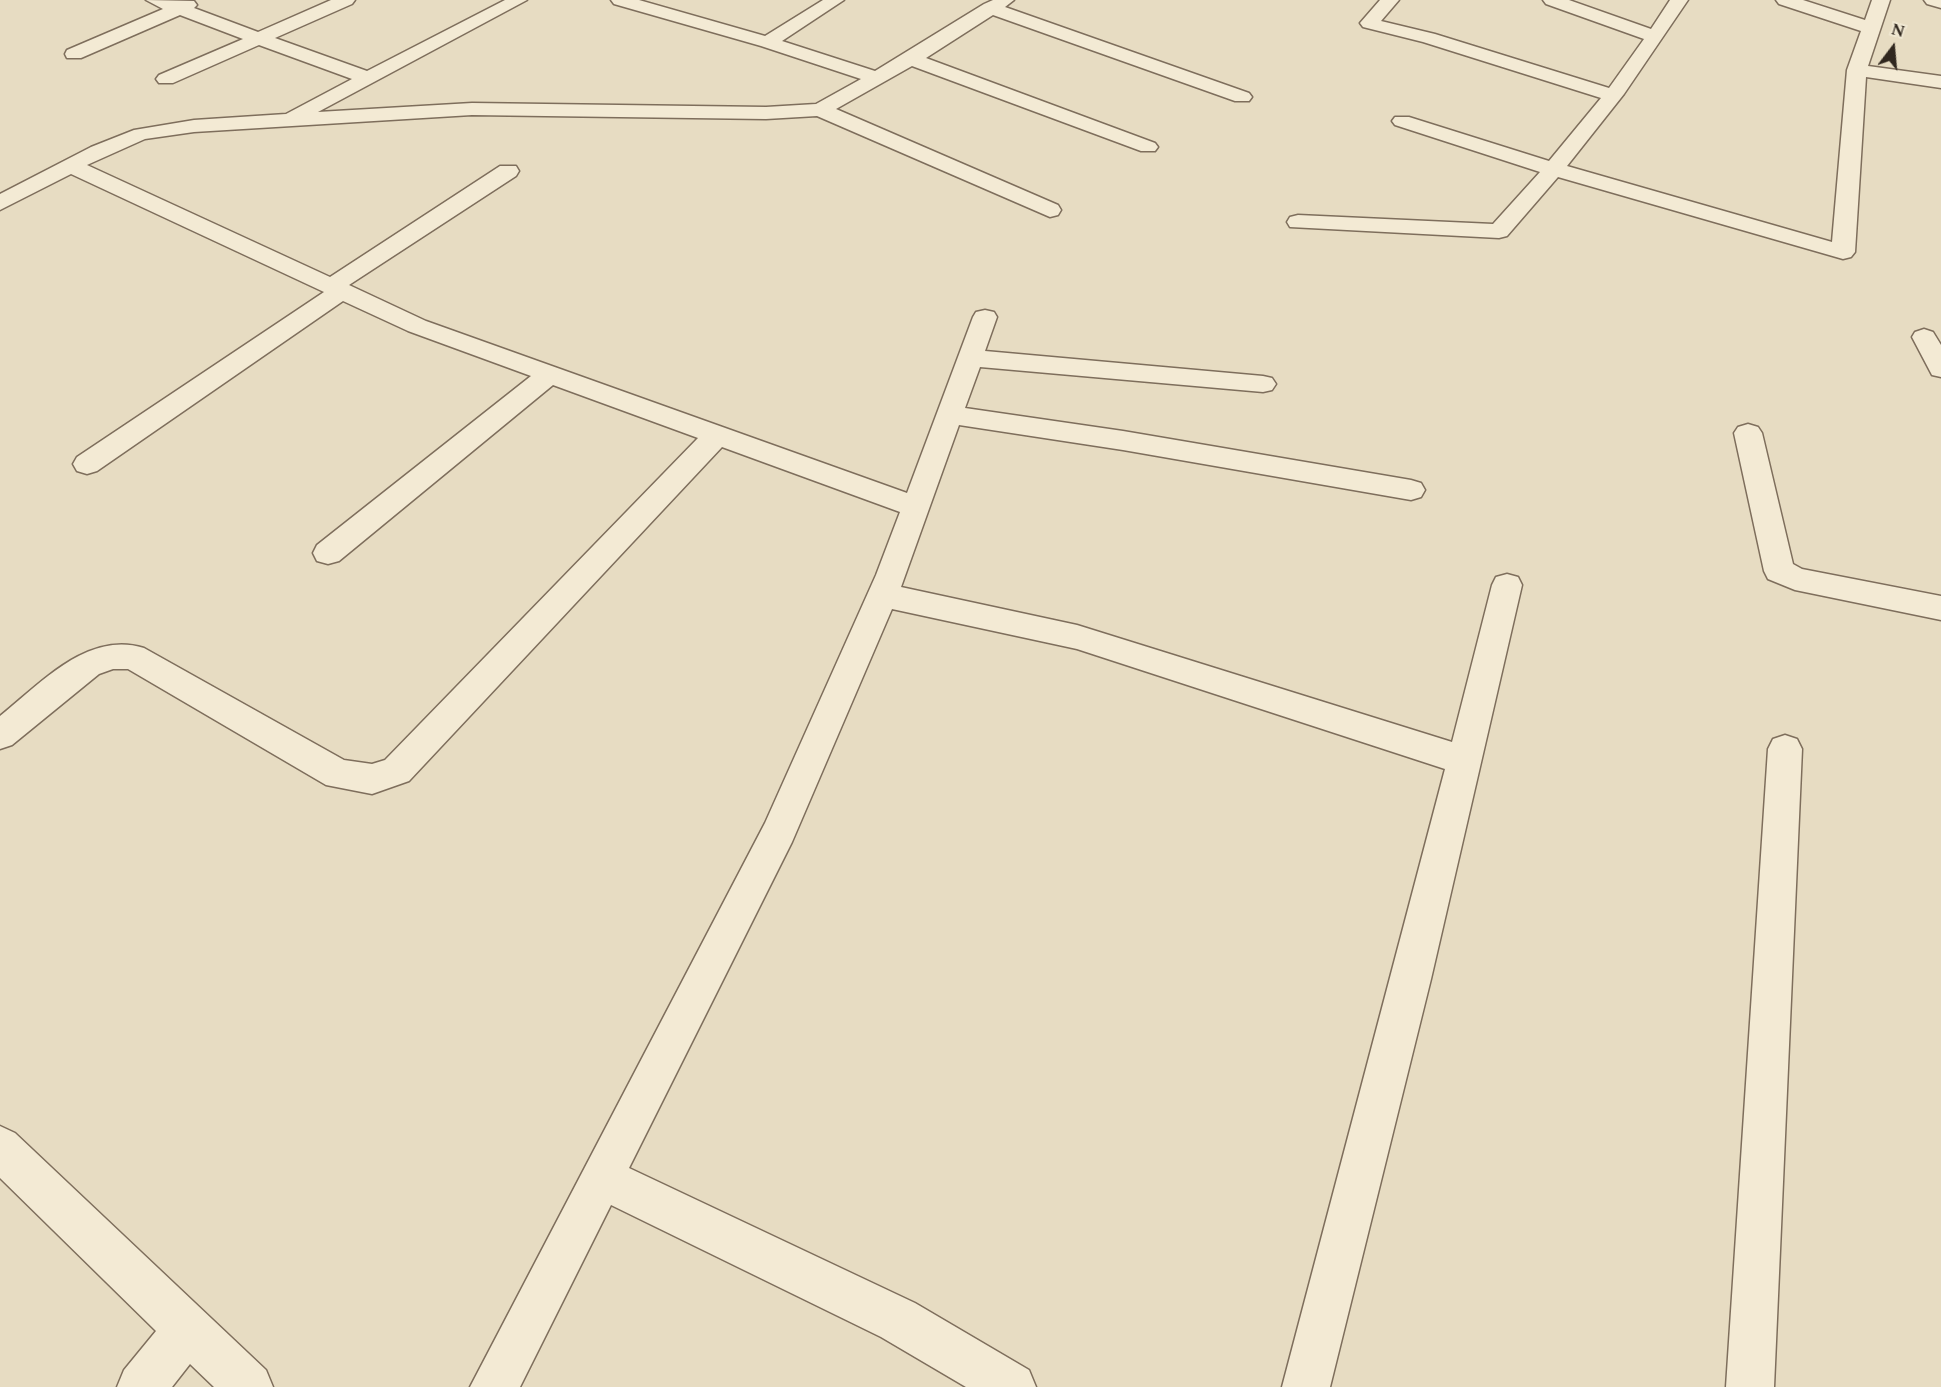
<!DOCTYPE html>
<html>
<head>
<meta charset="utf-8">
<style>
	body { margin:0 }
	#map { position:relative; width:1941px; height:1387px; overflow:hidden; background:#e7dcc2; font-family:Spectral,serif }
	canvas { display:block }
	.north { position:absolute; left:1863px; top:18px; width:60px; height:60px; -webkit-text-stroke:4px #efe7d1; paint-order:stroke; rotate:16deg; font-size:16px; font-weight:700; line-height:24px; text-align:center; color:#30271e }
	.north::after { content:''; display:block; margin:auto; width:21px; height:27px; background:#30271e; clip-path:polygon(50% 0,100% 100%,50% 72%,0 100%) }
</style>
</head>
<body>
<div id="map">
<canvas width="1941" height="1387"></canvas>
<div class="north">N</div>
</div>
<script>
const c = document.querySelector('canvas').getContext('2d');
c.lineJoin = 'round';
function trace(path, color, width, dash) {
  c.strokeStyle = color;
  c.lineWidth = width;
  c.lineCap = dash ? 'butt' : 'round';
  c.setLineDash(dash || []);
  c.stroke(path);
}
function fillPath(path, color) {
  c.fillStyle = color;
  c.fill(path, 'evenodd');
}
const street = new Path2D(`
	M146,0L194,1L197,5L194,8L258,32L331,0H355L352,4L275,38L367,71L505,0H527L318,112L472,103L766,107L816,104L861,79L761,46L614,4L611,0H639L765,36L823,0H844L782,41L875,71L984,4L993,0H1014L1005,7L1249,93L1252,97L1249,101H1235L993,15L926,58L1155,143L1158,147L1155,151H1141L912,66L836,109L1058,205L1061,210L1058,215L1050,217L817,116L766,119L472,115L194,132L145,139L87,165L330,277L500,166H516L519,171L516,176L349,285L426,321L907,493L973,317L976,312L985,310L994,312L997,317L985,351L1263,376L1272,378L1276,384L1272,390L1263,392L980,367L965,408L1123,431L1411,480L1421,483L1425,490L1421,497L1411,500L1123,450L959,425L901,587L1077,625L1452,742L1492,585L1496,577L1507,574L1518,577L1522,585L1431,979L1330,1387H1282L1445,769L1077,649L892,609L792,842L629,1168L915,1303L1029,1370L1036,1387H966L881,1337L611,1205L520,1387H470L765,823L876,575L900,512L722,447L409,781L372,794L326,785L128,669H113L99,674L12,745L0,749V716C40,684 88,630 144,648L344,760L372,764L385,760L698,438L553,385L339,561L328,564L317,561L313,553L317,545L531,376L408,331L343,301L97,471L87,474L77,471L73,464L77,457L324,292L71,174L0,210V194L91,147L134,130L194,120L286,114L352,79L259,45L173,83H159L156,79L159,75L243,39L180,15L81,58H67L65,54L67,50L163,9Z
	M1380,0H1399L1381,21L1435,34L1609,88L1644,39L1546,4L1543,0H1569L1651,29L1670,0H1688L1624,94L1567,166L1832,242L1847,70L1861,31L1779,4L1776,0H1803L1865,20L1872,0H1890L1868,66L1941,76V88L1866,77L1855,252L1851,257L1843,259L1558,177L1507,236L1499,238L1290,227L1287,222L1290,217L1298,215L1493,224L1540,172L1395,125L1392,121L1395,117H1409L1549,161L1601,98L1423,42L1363,27L1360,23Z
	M1924,0H1941V8L1927,4Z
	M1924,329L1933,332L1941,345V377L1932,375L1912,337L1915,332Z
	M1748,424L1758,427L1762,433L1793,564L1802,569L1941,596V620L1795,590L1768,579L1764,571L1734,433L1738,427Z
	M1785,735L1797,739L1802,749L1774,1387H1726L1768,749L1773,739Z
	M0,1126L15,1133L266,1370L273,1387H214L190,1364L172,1387H117L124,1370L156,1331L0,1178Z`);
trace(street, '#7e6e5c', 3);
fillPath(street, '#f3ead4');
</script>
</body>
</html>
